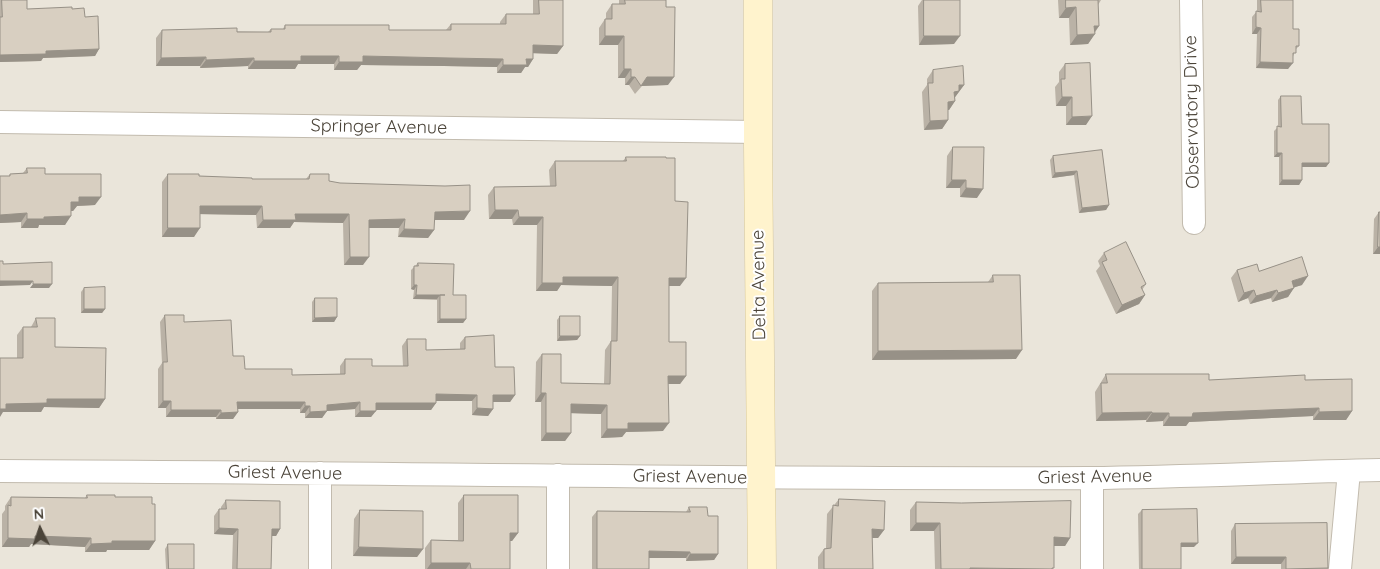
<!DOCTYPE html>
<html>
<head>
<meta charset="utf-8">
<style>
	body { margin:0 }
	#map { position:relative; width:1380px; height:569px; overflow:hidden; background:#f6f3ec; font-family:Quicksand,sans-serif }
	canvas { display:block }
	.north { position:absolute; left:15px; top:504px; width:50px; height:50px; -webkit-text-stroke:4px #fff; paint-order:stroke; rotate:356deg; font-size:14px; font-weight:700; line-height:20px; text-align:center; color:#4b4439 }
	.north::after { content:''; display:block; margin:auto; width:18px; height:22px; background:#4b4439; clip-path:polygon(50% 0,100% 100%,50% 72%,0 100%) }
</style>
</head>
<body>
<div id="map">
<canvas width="1380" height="569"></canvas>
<div class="north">N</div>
</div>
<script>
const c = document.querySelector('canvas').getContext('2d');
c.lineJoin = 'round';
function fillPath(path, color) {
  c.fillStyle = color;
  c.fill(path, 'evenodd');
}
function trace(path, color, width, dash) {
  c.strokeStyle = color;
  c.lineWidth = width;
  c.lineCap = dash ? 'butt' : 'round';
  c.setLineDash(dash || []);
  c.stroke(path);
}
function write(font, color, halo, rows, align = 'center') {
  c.font = font + ' Quicksand,sans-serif';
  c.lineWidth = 4;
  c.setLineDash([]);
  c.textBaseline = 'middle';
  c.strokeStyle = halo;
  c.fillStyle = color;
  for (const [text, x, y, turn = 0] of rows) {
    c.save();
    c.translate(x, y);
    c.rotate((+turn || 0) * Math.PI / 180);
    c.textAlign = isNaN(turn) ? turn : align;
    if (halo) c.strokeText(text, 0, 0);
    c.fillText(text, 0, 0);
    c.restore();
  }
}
fillPath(new Path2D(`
	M0,0H1380V569H0Z`), '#eae5da');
const street = new Path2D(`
	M1191,0L1194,223
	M0,122L758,132
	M0,471C363,472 726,480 1089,478C1186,477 1283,472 1380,470
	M320,473V569
	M558,569V475
	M1092,569V478
	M1340,569L1349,471`);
const secondary = new Path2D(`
	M758,0V145L762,569`);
trace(street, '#c2bbae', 24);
trace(secondary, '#d6c79b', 29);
trace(street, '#fff', 22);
trace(secondary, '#fff3cd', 28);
fillPath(new Path2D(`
	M0,0H27V9H72L85,17L99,49L95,56L43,58L41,61L0,62Z
	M533,0H563V46L557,54L533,53V59L528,67H525L521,73H497V67L444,66L361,65L357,70H334V64H298L295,69H248V66L200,68V66H156V38L162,30L268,32L271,29H283L285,25L389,30H446L451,24H500V22L506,14H533Z
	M619,0H666L668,85L642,86L635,94L629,85H625V78H618V45H599V28L605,19H606V13L612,4H619Z
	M922,0H960L954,44L919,45L918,6Z
	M1058,0H1101L1098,5L1099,26L1088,44L1070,45L1069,18H1059Z
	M1257,0H1293V29L1299,46L1296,49L1288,69L1256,68L1257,34H1252V17L1257,11Z
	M1065,64L1086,125H1066V106H1056L1055,87L1059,82V72Z
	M933,70L964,85L955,97V101L949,110H948V120L942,129L924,130L922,92L927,85V79Z
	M1281,96L1329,163L1326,167H1302V180L1299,185H1279V157H1274V131L1278,127V100Z
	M953,147L977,198L960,197V188H946L947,156Z
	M1102,150L1109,205L1106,210L1079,213L1074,175L1052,178L1050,160L1053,156Z
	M626,157L675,201L680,286H669V342L686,376L680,384H668L663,431L626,432L622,437L601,438V414L571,413V433L565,441H541V402H535L536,362L542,354L561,383L604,384L605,350L611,341L612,286L561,285L557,291H536L537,225H513L512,219H489L488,195L494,187L550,186L549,170L555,161H623Z
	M27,168L45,174L95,205L77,206L73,211H71L65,225H39L38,228H21V222L0,223V176H9L10,174L23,173Z
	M168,174L252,179H306L310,174L329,181L464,220H434V230L428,238L398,237L399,228H369L363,265H344L343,223L294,222L290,228H257L256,215L200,214L194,237H162V182Z
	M1379,212H1380V254H1373L1374,219Z
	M1104,253L1146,284L1142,290L1145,295L1139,304L1116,314L1096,271L1100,266L1098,261Z
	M418,263L453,295L466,319L463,323H437V300L413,299L414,290L411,289V270Z
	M1237,270L1259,271L1302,285L1294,287L1288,297L1272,302L1271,298L1250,304L1248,298L1238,302L1231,278Z
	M993,275L1016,359L872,360V291L878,283L988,282Z
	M84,288L105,309L102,313H81V292Z
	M315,298L337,317L334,322H312V302Z
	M165,315L184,322L233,356L245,369L292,375L340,374V366L345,359L372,366H403L402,346L407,339L426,350L460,349V343L465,337L495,367L515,395L510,402H493V409L488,416L472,415V401H436V403L431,410H376L371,417H355V409L327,411L322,418H305V413H300V409H238V412L233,419H216V417H166V408H158V369L162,363L160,322Z
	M560,316L580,336L577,340L557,341V320Z
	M36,318L55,347L105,399L99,408L44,407L41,412H3L17,358V335L23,327H31Z
	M1106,374L1209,380H1305L1352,411L1346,420H1313V416L1189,422L1186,426H1163V421L1146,422V420L1096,421L1095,392Z
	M87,495L115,497L152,504L155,541L149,550H107L106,552H85V547L31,544L29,547H2V514L5,510V506L11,497L85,498Z
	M464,495L518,533L512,541H510V569H425V548L431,540H458V503Z
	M839,499L884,530L878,538H872L873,569H818V557L824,549L826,548L827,514Z
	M226,500L280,529L276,536H272L271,569H232L233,535L214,534V516L219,509H221V507Z
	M916,502L1070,538L1065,546H1054L1053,569H935L934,531H910V510Z
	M689,507L708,516L718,554L714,560L686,561V558H649V569H592V517L597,511L686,512Z
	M360,510L423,549L417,557L353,556L354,519Z
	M1142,510L1194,547H1181V569H1139L1138,514Z
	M1235,524L1328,568V569H1281V564H1231V531Z
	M168,544L194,569H166L165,549Z`), '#bab2a6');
fillPath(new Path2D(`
	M1076,7L1069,18H1059L1066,8Z
	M1094,26H1099L1093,34H1095L1088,44L1070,45L1077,35Z
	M1256,27L1261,28L1257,34H1252Z
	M605,36H624L618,45H599Z
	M924,36H960L954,44L919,45Z
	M533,45L563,46L557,54L527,53Z
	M99,49L95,56L43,58L41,61L0,62V55L46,51Z
	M301,56H339L334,64H298L295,69H248L254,61Z
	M363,56L450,58L503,59L497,67L444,66L361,65L357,70H334L339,62Z
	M206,57L200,66H156L161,58Z
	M254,58L248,66L200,68L206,60Z
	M526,59H533L528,67H525L521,73H497L503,65Z
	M1260,62L1293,63L1288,69L1256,68Z
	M624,69H631L625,78H618Z
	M631,77H635L629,85H625Z
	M647,77H674L668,85L641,86Z
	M959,85H964L953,100H948Z
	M1062,97H1072L1066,106H1056Z
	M955,101L949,110H942L948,102Z
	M1092,116L1086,125H1066L1072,117Z
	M948,120L942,129L924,130L930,121Z
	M1277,153H1282L1279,157H1274Z
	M1302,163H1329L1326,167H1299Z
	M1077,171L1074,175L1052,178L1055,173Z
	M952,180H966L960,188H946Z
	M1282,180H1302L1299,185H1279Z
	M966,188L983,189L977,198L960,197Z
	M79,197H101L95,205L77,206L73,211H65L71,202Z
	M1109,205L1106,210L1079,213L1082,208Z
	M200,206H262L256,215L194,214Z
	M495,210H518L512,219H489Z
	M470,211L464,220H429L435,212Z
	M27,213L21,222L0,223V215Z
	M295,214H349L343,223L294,222L290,228H257L263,220Z
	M71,216L65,225H39L38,228H21L27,219L44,217Z
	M519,217H543L537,225H513Z
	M405,219L399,228H363L369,220Z
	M168,228H200L194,237H162Z
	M404,229L434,230L428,238L398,237Z
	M1378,247H1380V254H1373Z
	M350,257H369L363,265H344Z
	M1308,276L1302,285L1286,290L1292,281Z
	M563,277H618L612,286L561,285L557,291H536L542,283Z
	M669,278H686L680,286H664Z
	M0,281H33L30,285L0,286Z
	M33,284H52L49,288H30Z
	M414,285H417L414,290L411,289Z
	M1294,288L1288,297L1272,302L1278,293Z
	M1254,290L1248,298L1238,302L1244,293Z
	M1277,290L1271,298L1250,304L1256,296Z
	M416,295H440L437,299H413Z
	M1145,295L1139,304L1116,314L1122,305Z
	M84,309H105L102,313H81Z
	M337,317L334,322H312L315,318Z
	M440,319H466L463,323H437Z
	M560,336H580L577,340L557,341Z
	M1022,350L1016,359L872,360L878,351Z
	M668,376H686L680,384H662Z
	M541,393H546L541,402H535Z
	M436,394L477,395L472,401H431Z
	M493,395H515L510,402H488Z
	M47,399H105L99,408L44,407L41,412H3L0,417V409L6,404Z
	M163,401H171L166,408H158Z
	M237,402H305L300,409H232Z
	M360,402L355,409L327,411L322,418H305L310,412L327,405Z
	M376,403H436L431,410H371Z
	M571,404L607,405L601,414L565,413Z
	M305,406H310L305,413H300Z
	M477,408L493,409L488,416L472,415Z
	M1319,408L1313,416L1189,422L1186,426H1163L1169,417L1193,413Z
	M171,410H221L216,417H166Z
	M360,411H376L371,417H355Z
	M1352,411L1346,420H1313L1319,412Z
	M238,412L233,419H216L221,413Z
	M1152,412L1146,420L1096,421L1102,413Z
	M1152,413H1169L1163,421L1146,422Z
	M628,423H669L663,431L626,432L622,437L601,438L607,429Z
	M546,433H571L565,441H541Z
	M916,523H940L934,531H910Z
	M219,528L238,529L233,535L214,534Z
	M272,529H280L276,536H267Z
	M872,529L884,530L878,538H866Z
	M510,533H518L512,541H504Z
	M35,536L91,538L85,547L31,544L29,547H2L8,538Z
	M1054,537L1070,538L1065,546H1048Z
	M112,541H155L149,550H107L106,552H85L91,544Z
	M1181,543H1198L1194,547H1177Z
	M359,547L423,549L417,557L353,556Z
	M649,551L690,552L686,558H645Z
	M690,554H718L714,560L686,561Z
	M1236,557H1286L1281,564H1231Z
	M431,563H470L466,569H427Z
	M970,568H1011L969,569Z`), '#979187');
const building = new Path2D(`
	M2,0H27V9L72,7V9L84,8L85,17L98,16L99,49L46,51V54L0,55V17H2Z
	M539,0H563V46L533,45V59H526L527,65H503V59L450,58L363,56V62H339V56H301V61H254V58L206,60V57L161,58L162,30L237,28V32H271V29H285V25H389V30H451V24H506V14H539Z
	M625,0H666V7H675L674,77H647L641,86L635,77H631V69H624V36H605V19H612V4H625Z
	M924,0H960V36H924Z
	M1066,0H1098L1099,26H1094L1095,34L1077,35L1076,7L1066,8Z
	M1261,0H1293V29H1299V46H1296V53H1293V63L1260,62L1261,28L1256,27V11L1261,12Z
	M1090,63L1092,116L1072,117V97H1062L1061,79H1065V64Z
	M963,66L964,85H959V91L954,92L955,101L948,102V120L930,121L928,83H933V70Z
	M1281,96H1301L1302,124H1329V163H1302V180H1282V153H1277V126L1281,127Z
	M953,147H984L983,189L966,188V180H952Z
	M1102,150L1109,205L1082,208L1077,171L1055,173L1053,156Z
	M626,157H666V158H675V201L688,202L686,278H669V342H686V376H668L669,423H628V429H607V405L571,404V433H546V393H541L542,354H561V383L610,384L611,341H617L618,277H563V283H542L543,217H519L518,210H495L494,187L556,186L555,161H626Z
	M27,168H45V174H101V197H79V202H71V216L44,217V219H27V213L0,215V176H10V174L27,173Z
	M168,174H199V176L252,178V179H309L310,174H329V181L340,183L445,186L470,185V211L435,212L434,230L404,229L405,219L369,220V257H350L349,214H295L296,220H263L262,206H200V228H168Z
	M1379,212H1380V247H1378Z
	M1126,242L1146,284L1141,287L1145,295L1122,305L1102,262L1107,260L1104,253Z
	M1302,257L1308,276L1292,281L1294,288L1278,293L1277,290L1256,296L1254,290L1244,293L1237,270L1257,264L1259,271Z
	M0,261H3V264L52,262V284H33V281H0Z
	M418,263L454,264L453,295H466V319H440V295H445H416L417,285H414V266H418Z
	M993,275H1020L1022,350L878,351V283L993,282Z
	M105,287V309H84V288Z
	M315,298H337V317L315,318Z
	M165,315H184V322L231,320L233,356H244L245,369H292V375L345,374V359H372V366H408L407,339H426V350L465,349V337L494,335L495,367H514L515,395H493V409L477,408V395L436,394V403H376V411H360V402L327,405V411L310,412V406H305V402H237L238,412L221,413V410H171V401H163V362H167Z
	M560,316H580V336H560Z
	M36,318H55V347L106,348L105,399H47V403L6,404V409H0V358H23V327H37Z
	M1106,374H1209V380L1305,375V380L1352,379V411L1319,412V408L1193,413L1192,417H1169V413H1152V412L1102,413L1101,383H1107Z
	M87,495H115V497H152V504H155V541H112V543L91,544V538L35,536V539L8,538V505L11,506V497L87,498Z
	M464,495H518V533H510V569H471L470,563H431V540L463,541Z
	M839,499L885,501L884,530L872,529L873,569H824V549L831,548L833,505L838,506Z
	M226,500L280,501V529H272L271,569H237L238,529L219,528V509H226Z
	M1071,501L1070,538L1054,537V568H1052V569L970,568V569H941L940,523H916V502L961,503Z
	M689,507H707L708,516H718V554H690V552L649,551V569H597V511L690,512Z
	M1197,509L1198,543H1181V569H1142V510Z
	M360,510L423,511V549L359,547Z
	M1327,523L1328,568L1286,569V557H1236L1235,524Z
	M168,544H194V569H169Z`);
fillPath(building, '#d8cfc1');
trace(building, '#979187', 1);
write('18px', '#4b4439', '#fff', [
	["Observatory Drive",1192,112,-91],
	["Springer Avenue",379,127,1],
	["Delta Avenue",759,285,-91],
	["Griest Avenue",285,473,1],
	["Griest Avenue",690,477,1],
	["Griest Avenue",1095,477,-1]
]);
</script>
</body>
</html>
